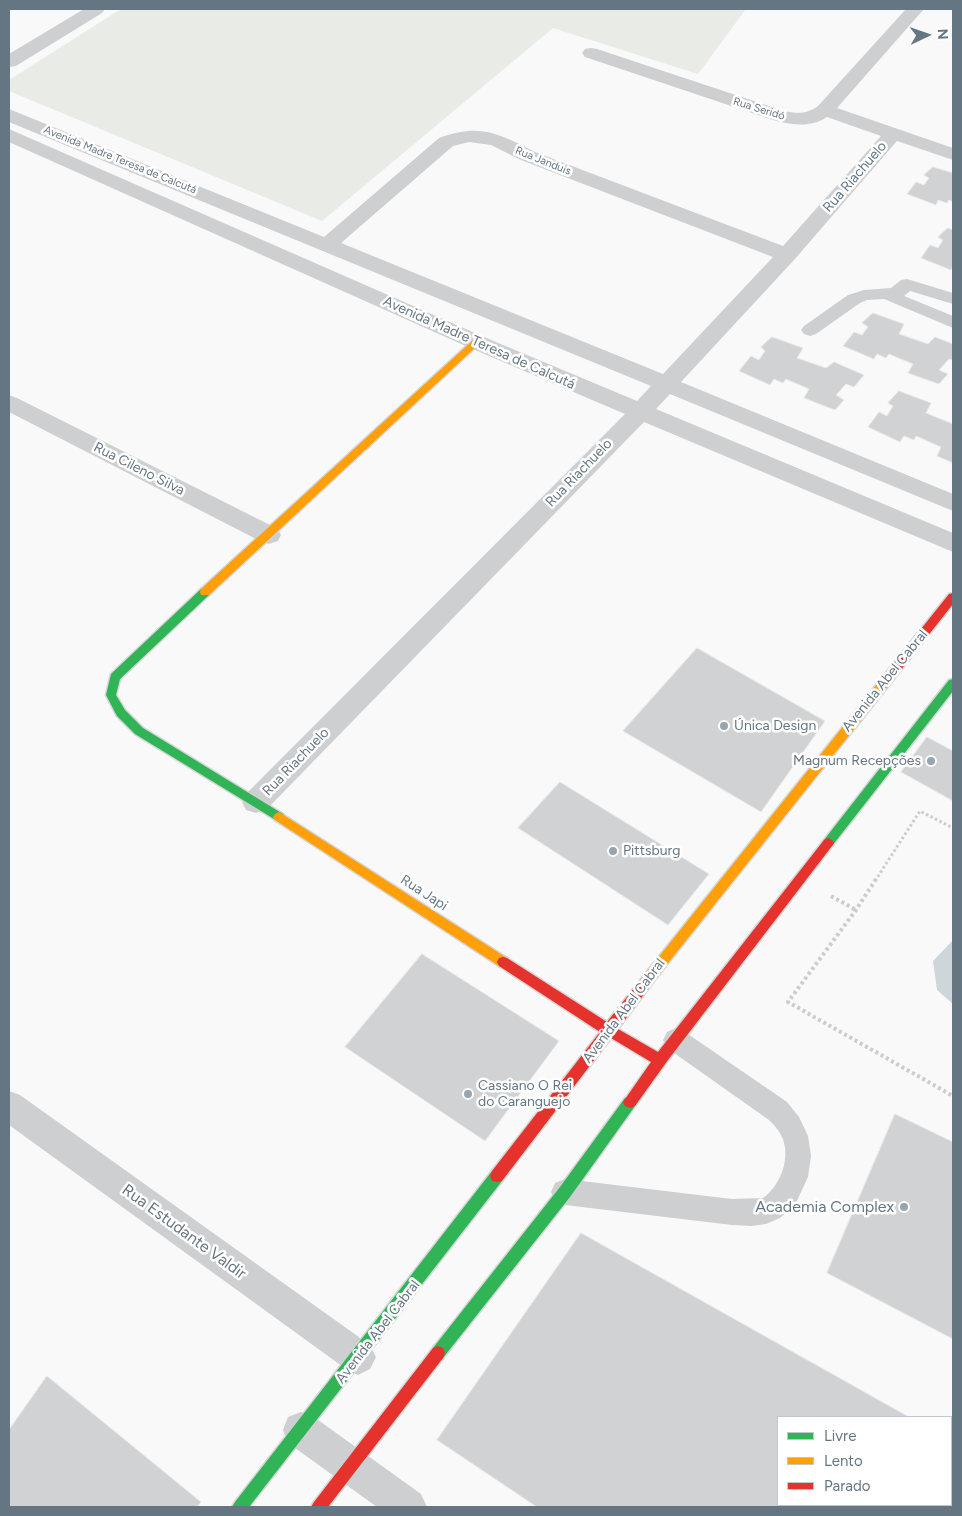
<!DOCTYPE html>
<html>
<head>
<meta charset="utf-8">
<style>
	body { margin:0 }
	#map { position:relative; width:962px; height:1516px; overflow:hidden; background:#f9f9f9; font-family:Figtree,sans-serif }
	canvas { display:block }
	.frame { position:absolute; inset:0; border:10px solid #657683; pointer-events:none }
	.legend { position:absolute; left:777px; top:1416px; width:175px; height:90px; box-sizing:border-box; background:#fff; border:1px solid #c1c8cd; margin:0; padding:6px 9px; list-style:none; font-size:15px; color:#657683 }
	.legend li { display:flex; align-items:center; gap:10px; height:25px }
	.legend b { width:25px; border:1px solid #c1c8cd }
	.north { position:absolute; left:902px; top:10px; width:50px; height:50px; -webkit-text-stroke:4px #fff; paint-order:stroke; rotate:87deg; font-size:14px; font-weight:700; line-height:20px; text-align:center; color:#657683 }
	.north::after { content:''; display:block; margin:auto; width:18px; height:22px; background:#657683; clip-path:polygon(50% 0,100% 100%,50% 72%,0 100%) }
</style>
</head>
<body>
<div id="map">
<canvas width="962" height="1516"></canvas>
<div class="frame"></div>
<ul class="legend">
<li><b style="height:6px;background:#30b455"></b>Livre</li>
<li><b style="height:6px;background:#ff9f0a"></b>Lento</li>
<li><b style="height:6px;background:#e5322d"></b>Parado</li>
</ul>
<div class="north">N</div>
</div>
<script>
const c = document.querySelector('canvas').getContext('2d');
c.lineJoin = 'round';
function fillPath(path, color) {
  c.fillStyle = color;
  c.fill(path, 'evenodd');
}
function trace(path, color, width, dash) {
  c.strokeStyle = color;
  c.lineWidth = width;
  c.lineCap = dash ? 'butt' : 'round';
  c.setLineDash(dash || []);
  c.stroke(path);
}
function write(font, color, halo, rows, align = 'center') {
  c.font = font + ' Figtree,sans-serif';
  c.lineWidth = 5;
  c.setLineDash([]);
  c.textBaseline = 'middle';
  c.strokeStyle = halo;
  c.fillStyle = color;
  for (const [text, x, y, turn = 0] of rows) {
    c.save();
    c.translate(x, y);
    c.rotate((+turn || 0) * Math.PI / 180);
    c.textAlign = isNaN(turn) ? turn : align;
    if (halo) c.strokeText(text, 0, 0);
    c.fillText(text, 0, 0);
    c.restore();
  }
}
fillPath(new Path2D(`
	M121,9H746L698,74L553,28L322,221L9,91V80Z`), '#e8ebe6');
fillPath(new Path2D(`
	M953,940V1004L937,990L933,961Z`), '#ced6d9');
const building = new Path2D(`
	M933,167L953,173V202L949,200L947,203L938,200L936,205L907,194L916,182L924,185L929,178L924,175Z
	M948,228L953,230V266L951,270L921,258L930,245L938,248L943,240L938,237Z
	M873,313L904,324L899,334L928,344L935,337L953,344V360L949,359L939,370L948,374L939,384L908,373L913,364L889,354L886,358L877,354L874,359L843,346L854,332L862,335L868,327L862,323Z
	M772,337L803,348L797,358L826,368L834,362L864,375L854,387L846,384L836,395L844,400L835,410L804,398L809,389L786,379L783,383L774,379L770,385L739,371L751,356L759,360L765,351L761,347Z
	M899,391L931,403L926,413L953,424V463L937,456L941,447L916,436L914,440L904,436L900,442L868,427L879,412L887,416L893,406L888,403Z
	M697,648L825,721L761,812L623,731Z
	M927,737L953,751V801L901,772Z
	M560,782L709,874L668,925L518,828Z
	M422,954L559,1041L485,1141L345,1047Z
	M895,1114L953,1142V1339L827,1273Z
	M581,1233L909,1417H778V1505H951V1440L953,1442V1507H537L437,1440Z
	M47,1376L201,1502L197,1507H9V1430Z`);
fillPath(building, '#d0d2d3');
trace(building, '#e8e8e8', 1);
const fast = new Path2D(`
	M205,588L209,589L210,592L209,595L120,679L116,695L125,710L143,728L283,814L285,817L283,820L279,822L135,734L117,716L106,695L111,674L201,589Z
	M953,679V691L832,846L828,848L824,846L822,843L824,840L949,680Z
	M630,1096L635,1098L637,1102L635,1106L570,1197L443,1358L438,1360L433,1358L431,1353L433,1348L560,1187L625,1098Z
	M497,1170L502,1171L504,1176L502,1181L249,1507H232L235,1502L492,1171Z`);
const slow = new Path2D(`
	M476,339L479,340V344L209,595H201L200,592L201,589L473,340Z
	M893,668L897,669L898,672L897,675L657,977L653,978L649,977L647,973L649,969L889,669Z
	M279,812L507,958L509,962L507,966L503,967L499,966L275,820L273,817L275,814Z`);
const jam = new Path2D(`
	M953,593V604L897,675H889L888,672L889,669L949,594Z
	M828,838L832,840L834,843L832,846L668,1060L635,1106L630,1108L625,1106L623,1102L651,1062L611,1038L502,1181L497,1182L492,1181L490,1176L492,1171L600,1032L499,966L497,962L499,958L503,957L507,958L607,1022L649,969L653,968L657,969L659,973L657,977L618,1029L658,1052L824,840Z
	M438,1346L443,1348L445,1353L443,1358L328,1507H311L314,1502L433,1348Z`);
trace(fast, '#d5d6d7', 3);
trace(slow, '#d5d6d7', 3);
trace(jam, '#d5d6d7', 3);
trace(new Path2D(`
	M875,881L920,811L953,828`), '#cbcccd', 3, [2.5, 2.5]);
trace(new Path2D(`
	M876,879L856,910L788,1002L953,1096
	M831,896L856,910`), '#cbcccd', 4, [3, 3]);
fillPath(new Path2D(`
	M907,279L953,293V304L910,291L904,296L953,316V328L884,299L867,300L860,303L816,334L810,336L804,334L801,330L804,326L848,295L864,290L891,288L901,280Z
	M676,1028L685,1032L787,1102L799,1117L808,1136L811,1156L808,1177L795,1205L780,1218L766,1224L751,1226L732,1225L565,1205L555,1201L551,1192L555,1183L565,1179L732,1199L763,1198C781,1185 792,1156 781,1135C778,1129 773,1124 769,1120L667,1048L663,1040L667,1032Z`), '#cecfd0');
fillPath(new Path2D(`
	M84,9H105L102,13L16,66L9,67V54Z
	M906,9H924L837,108L953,148V160L897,141L794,260L681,382L953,494V511L670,394L656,409L953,533V552L644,422L266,810L256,813L246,810L242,802L246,794L625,414L468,347L9,142V129L484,337L637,401L651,386L9,122V109L324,237L439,138C480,123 498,133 535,152L783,246L881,136L827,117C811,128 792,125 773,120L585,57L582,53L585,49L591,48L597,49L784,111C798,114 807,114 818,106ZM469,142L491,145L521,160L773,257L663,374L341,243L453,146Z
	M9,395L17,398L278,529L281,535L278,541L269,544L260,541L9,412Z
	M9,1091L20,1095L370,1345L376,1357L370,1369L358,1375L346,1369L9,1125Z
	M301,1412L314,1417L421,1494L427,1507H377L288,1443L283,1430L288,1417Z`), '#cecfd0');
fillPath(fast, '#30b455');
fillPath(slow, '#ff9f0a');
fillPath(jam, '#e5322d');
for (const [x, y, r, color] of [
	[724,726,5,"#99a4ac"],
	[931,761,5,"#99a4ac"],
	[613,851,5,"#99a4ac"],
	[468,1094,5,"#99a4ac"],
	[904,1207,5,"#99a4ac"]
]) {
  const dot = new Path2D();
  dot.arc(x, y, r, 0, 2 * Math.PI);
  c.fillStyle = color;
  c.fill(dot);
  trace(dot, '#fff', 2);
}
write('11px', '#657683', '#fff', [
	["Rua Seridó",759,109,17],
	["Avenida Madre Teresa de Calcutá",120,160,22],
	["Rua Janduis",543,161,22]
]);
write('14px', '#657683', '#fff', [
	["Rua Riachuelo",855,177,-49],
	["Avenida Madre Teresa de Calcutá",479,343,24],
	["Rua Cileno Silva",139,469,27],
	["Rua Riachuelo",579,473,-46],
	["Avenida Abel Cabral",885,681,-51],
	["Rua Riachuelo",296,762,-46],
	["Rua Japi",424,893,33],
	["Avenida Abel Cabral",624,1011,-53],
	["Avenida Abel Cabral",378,1332,-52]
]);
write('14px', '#657683', '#fff', [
	["Única Design",734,726],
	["Magnum Recepções",921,761,"right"],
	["Pittsburg",623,851],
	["Cassiano O Rei",478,1086],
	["do Caranguejo",478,1102]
], 'left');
write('16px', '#657683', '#fff', [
	["Academia Complex",894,1207]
], 'right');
write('16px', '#657683', '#fff', [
	["Rua Estudante Valdir",184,1232,36]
]);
</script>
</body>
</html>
